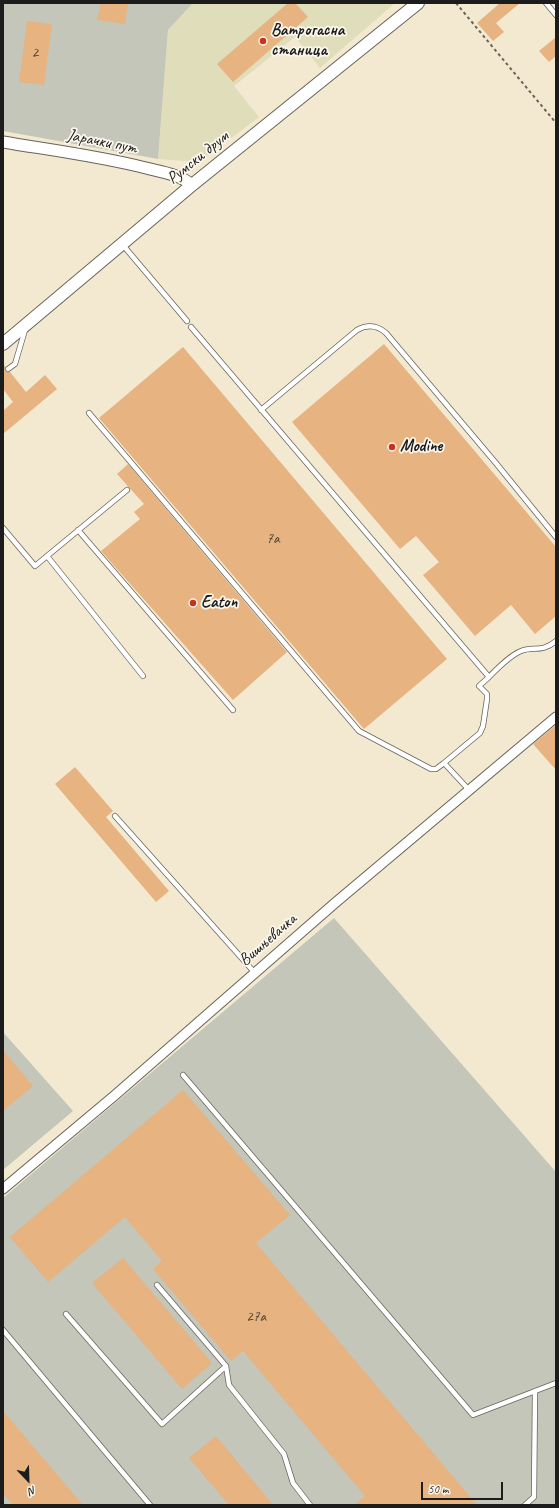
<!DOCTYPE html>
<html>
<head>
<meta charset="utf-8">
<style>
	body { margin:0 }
	#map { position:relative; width:559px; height:1508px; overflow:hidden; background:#f3e9d1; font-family:Caveat,sans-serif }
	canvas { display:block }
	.frame { position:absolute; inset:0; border:4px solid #1c1c1c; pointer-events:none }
	.north { position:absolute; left:8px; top:1460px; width:40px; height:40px; -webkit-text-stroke:3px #fbf7ec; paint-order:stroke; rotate:157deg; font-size:11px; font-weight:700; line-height:16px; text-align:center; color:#1c1c1c }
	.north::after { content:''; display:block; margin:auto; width:14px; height:18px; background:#1c1c1c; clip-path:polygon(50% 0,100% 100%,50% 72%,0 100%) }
	.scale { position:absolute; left:421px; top:1482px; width:82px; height:18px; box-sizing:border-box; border:2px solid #1c1c1c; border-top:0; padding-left:5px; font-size:12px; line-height:14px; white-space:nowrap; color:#1c1c1c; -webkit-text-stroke:3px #fbf7ec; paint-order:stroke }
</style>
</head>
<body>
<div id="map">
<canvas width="559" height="1508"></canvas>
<div class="frame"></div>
<div class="north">N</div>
<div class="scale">50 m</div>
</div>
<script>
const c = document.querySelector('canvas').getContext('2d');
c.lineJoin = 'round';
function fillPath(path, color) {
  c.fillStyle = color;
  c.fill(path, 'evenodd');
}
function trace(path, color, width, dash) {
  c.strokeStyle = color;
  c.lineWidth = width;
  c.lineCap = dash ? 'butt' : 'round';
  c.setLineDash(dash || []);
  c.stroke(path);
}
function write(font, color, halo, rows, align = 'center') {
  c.font = font + ' Caveat,sans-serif';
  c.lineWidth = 3.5;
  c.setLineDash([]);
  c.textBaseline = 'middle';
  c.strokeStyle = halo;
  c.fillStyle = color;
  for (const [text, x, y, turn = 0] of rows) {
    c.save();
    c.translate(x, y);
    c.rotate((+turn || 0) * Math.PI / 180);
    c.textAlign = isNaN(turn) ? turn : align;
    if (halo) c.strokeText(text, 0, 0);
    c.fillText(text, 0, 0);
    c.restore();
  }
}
fillPath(new Path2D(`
	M193,3H395L320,68L295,37L234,86L259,117L200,162L158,159L168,30Z`), '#e0ddbb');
fillPath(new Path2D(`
	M3,3H193L168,30L158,159L3,131Z
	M334,918L556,1172V1505H3V1198Z
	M3,1032L73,1111L3,1170Z`), '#c4c6b9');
fillPath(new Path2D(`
	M101,3L128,4L125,24L97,20Z
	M288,3H295L308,17L233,82L217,64Z
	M500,3H520L496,23L504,32L493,41L477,23Z
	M27,21L52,24L44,85L19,82Z
	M556,37V56L549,62L539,51Z
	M384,344L556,547V616L535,634L511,605L475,636L423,575L439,562L416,536L400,549L292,422Z
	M183,347L447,659L364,729L99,418Z
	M3,364L5,366V371L10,372L26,392L45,375L57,389L3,434V411L13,402L3,389Z
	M128,464L287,652L233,700L101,551L140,519L134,512L144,504L117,474Z
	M556,725V770L533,744Z
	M75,767L113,811L106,817L169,891L156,902L55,784Z
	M3,1050L33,1086L3,1111Z
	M183,1090L290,1215L256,1243L477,1505H354L365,1496L243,1351L231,1361L153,1269L162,1261L125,1217L48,1282L10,1237Z
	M123,1258L212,1363L182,1389L92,1283Z
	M3,1411L83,1505H13L3,1494Z
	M216,1436L273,1505H229L189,1458Z`), '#e6b381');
const service = new Path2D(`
	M546,3L556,15
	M122,244L187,321
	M191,327L489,677C498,668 509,656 521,651C533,646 542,653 556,641
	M8,369L15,364L25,330
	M261,410L357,330C368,324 377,325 386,333L495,462L556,537
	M89,413L359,731L431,769H436L444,763
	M3,528L35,566L127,490
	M78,530L233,710
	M47,556L143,676
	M470,791L444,763L480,733L483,726L487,699V694L479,686L489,677
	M115,816L255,973
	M183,1075L473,1415L556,1383
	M157,1285L226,1366L229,1385L284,1454L293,1483L310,1505
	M66,1314L162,1424L226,1366
	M3,1330L150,1505
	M525,1505L534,1497L535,1391`);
const minor = new Path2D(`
	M3,1189L114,1096L335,903L556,717`);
const tertiary = new Path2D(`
	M3,142C51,150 99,156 146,168C162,172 179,174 192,185`);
const secondary = new Path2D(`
	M3,344L192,185L418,3`);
trace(service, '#67645b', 6);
trace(minor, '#67645b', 11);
trace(tertiary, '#67645b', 13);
trace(secondary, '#67645b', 14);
trace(new Path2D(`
	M456,3L556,123`), '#67645b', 2, [3, 3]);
trace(service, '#fff', 4.5);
trace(minor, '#fff', 9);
trace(tertiary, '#fff', 11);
trace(secondary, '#fff', 12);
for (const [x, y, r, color] of [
	[263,41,4,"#c8321e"],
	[392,447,4,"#c8321e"],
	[193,603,4,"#c8321e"]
]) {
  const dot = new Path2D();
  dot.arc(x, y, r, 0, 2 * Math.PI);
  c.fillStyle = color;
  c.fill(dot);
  trace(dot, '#fbf7ec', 1.5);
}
write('15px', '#4e4235', null, [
	["2",35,53],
	["7a",273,539],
	["27a",256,1317]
]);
write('bold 17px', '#1c1c1c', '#fbf7ec', [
	["Ватрогасна",271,31],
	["станица",271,51],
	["Modine",400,447],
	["Eaton",201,603]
], 'left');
write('17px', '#1c1c1c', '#fbf7ec', [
	["Јарачки пут",102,142,11],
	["Румски друм",198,158,-39],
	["Вишњевачка",268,940,-41]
]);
</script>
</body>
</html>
